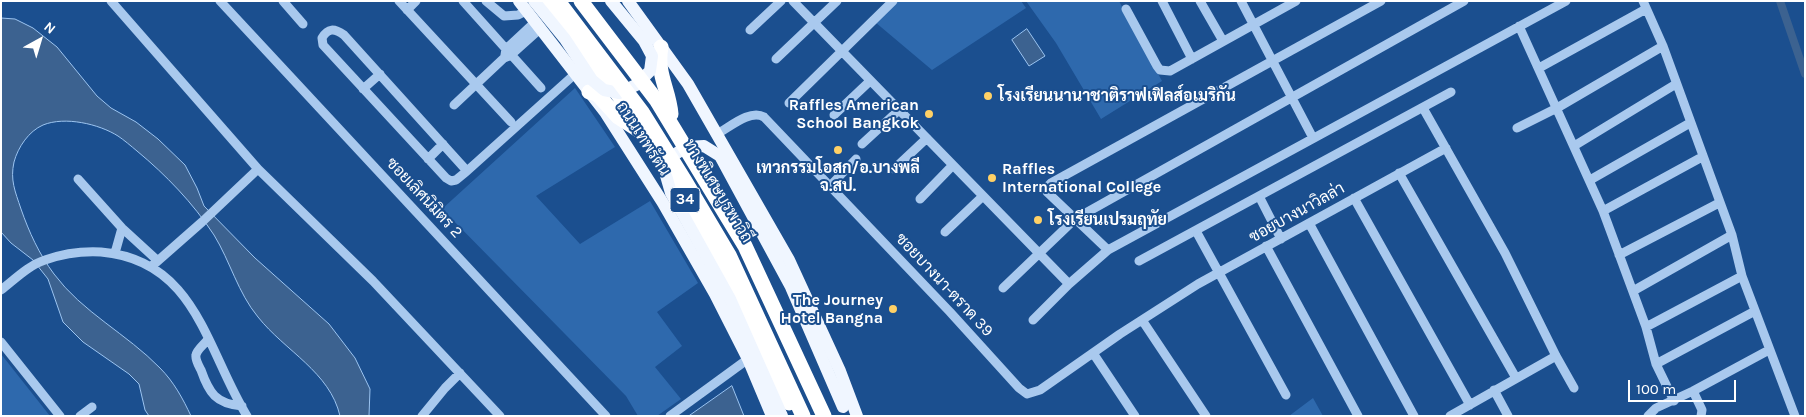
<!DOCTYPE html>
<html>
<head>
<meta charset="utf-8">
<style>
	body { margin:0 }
	#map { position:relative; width:1806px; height:417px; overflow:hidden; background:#1b4f8f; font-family:Karla,sans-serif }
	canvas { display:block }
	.frame { position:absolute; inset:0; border:2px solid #fff; pointer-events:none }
	.north { position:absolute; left:15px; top:15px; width:50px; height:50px; -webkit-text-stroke:4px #1b4f8f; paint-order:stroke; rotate:39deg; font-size:14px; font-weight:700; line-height:20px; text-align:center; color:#fff }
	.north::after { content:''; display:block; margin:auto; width:18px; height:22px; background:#fff; clip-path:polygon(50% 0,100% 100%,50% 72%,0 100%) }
	.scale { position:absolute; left:1628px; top:380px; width:108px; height:22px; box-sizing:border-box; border:2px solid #fff; border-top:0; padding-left:6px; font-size:15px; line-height:18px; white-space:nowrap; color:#fff; -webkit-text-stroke:4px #1b4f8f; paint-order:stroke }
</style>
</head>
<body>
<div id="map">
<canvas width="1806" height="417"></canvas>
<div class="frame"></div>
<div class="north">N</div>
<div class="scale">100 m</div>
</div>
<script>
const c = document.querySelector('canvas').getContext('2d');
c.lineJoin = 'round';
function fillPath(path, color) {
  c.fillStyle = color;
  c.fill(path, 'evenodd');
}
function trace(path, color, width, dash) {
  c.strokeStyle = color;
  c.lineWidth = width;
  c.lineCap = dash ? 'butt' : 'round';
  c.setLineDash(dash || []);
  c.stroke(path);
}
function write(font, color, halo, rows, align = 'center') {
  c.font = font + ' Karla,Sarabun,sans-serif';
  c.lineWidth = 4;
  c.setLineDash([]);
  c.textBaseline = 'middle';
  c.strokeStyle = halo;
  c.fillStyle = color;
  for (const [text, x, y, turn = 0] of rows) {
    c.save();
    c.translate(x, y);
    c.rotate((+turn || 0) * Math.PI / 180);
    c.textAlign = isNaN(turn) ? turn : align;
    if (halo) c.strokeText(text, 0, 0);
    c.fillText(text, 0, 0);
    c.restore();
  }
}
fillPath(new Path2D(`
	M893,1H1021L1026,8L932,70L875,22Z
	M1026,1H1119L1162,81L1101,119L1056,43Z
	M575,88L615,147L536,196L580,244L650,201L698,283L657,312L682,346L655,367L681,399L657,416H638L626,396L442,209Z
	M1,354L50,416H1Z
	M1313,398L1323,416H1289Z`), '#2e69ad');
const water = new Path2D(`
	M1,18L15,19L33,28L57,47L97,96L111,108L136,122L158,139L185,165L197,188L204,206L255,258L329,324L355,358L370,389L369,416H340C330,372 285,351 258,317C238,293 230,261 214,235C193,203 166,175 137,151C131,146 124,140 118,136C99,124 65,116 43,125C29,131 18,147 14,162C10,180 15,191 21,209C29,232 39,254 54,274C82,312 127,334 160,368C174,382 183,399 191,416H149L145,410L139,384L129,374L83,342L63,322L48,279L33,260L11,243L1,232Z
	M1027,29L1045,56L1029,66L1012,40Z
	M732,386L744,416H689Z`);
fillPath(water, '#3c6290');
trace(water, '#9cc4f0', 1);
trace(new Path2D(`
	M1780,1L1805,74`), '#3c6290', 8);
trace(new Path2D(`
	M111,1L258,169L373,281L500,416
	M220,1L606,416
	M283,1L303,24
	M399,1L511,122
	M463,1L541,88
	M486,1L504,16L518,15L526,11
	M793,1L1069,284
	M1162,1L1192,59
	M1200,1L1223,41
	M1241,1L1313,138
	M1643,1L1663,46L1732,235L1742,276L1795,416
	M1126,9L1157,66L1160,70L1170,71L1296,1
	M407,10L416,1
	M1519,26L1603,211L1646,327L1656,364L1674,401
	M750,30L781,1
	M505,55L506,49L535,22
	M776,59L837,1
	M1539,68L1646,9
	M363,89L380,74
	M789,103L893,1
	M454,105L504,58L511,55L540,29
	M1423,108L1505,253L1556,356L1574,388
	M834,115L870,81
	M1517,128L1557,108L1663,46
	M717,134C730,127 750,109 764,117L950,312L1019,388L1027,394L1040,390L1120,334L1198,284L1446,148
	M862,144L899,110
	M1574,146L1676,84
	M428,159L443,144
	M894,169L927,138
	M467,171L344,35C334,28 328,28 322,38L323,45L446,178L451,181L456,180L467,171L575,74
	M1399,173L1516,378
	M78,179L122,228L158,261
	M1590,180L1690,123
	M830,186L856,159
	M1354,198L1470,405
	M920,199L953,165
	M1261,200L1281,239
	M1603,211L1702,157
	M1309,223L1414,416
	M1196,231L1286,395
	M945,232L983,196
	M1266,246L1358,416
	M1108,250L1047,192L1046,188L1051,183L1381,1
	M115,253L122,228
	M1619,255L1719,203
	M1139,261L1451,92
	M152,266L202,222L258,169
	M1003,288L1075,219L1464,1
	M1,290C14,280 29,265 45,260C62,254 83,251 101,252C196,260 206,349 247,416
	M1633,291L1732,235
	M1033,320L1069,284L1108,250L1566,1
	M1142,320L1206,416
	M1646,327L1742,276
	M208,339C205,344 197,349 196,355C195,360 199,366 201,370C209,393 216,404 242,406
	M1,342L60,416
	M1093,353L1135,416
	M1656,364L1755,311
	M1494,390L1508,416
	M1693,391L1702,410L1701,416
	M80,416L92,407
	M422,416L445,388L460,373
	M670,416L748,359
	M1450,416L1556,356
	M1648,416L1656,408L1693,391L1769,350`), '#a9c9ee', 9);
trace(new Path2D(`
	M519,1L605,112L663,203L715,294L748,359L772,416
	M628,1L688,84L789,260L840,371L857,416`), '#f0f6ff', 12);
trace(new Path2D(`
	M548,1L635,117L720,260L789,403
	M661,47C656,74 669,89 671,114
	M589,92L597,94L618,117L643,133`), '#fff', 15);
trace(new Path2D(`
	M534,1L565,39L592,80L604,90L619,93L636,85L650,71L652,56L644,41L611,1
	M782,416L730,299L671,193L665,172L671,157L686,147L704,146L720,156L791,287L843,407`), '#f0f6ff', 12);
trace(new Path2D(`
	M558,1L642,112L685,181L729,255L803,416
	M581,1L657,101L745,246L824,416`), '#fff', 15);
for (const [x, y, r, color] of [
	[988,96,5,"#ffd166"],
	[929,114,5,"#ffd166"],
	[838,150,5,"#ffd166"],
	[992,178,5,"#ffd166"],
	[1038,220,5,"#ffd166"],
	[893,309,5,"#ffd166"]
]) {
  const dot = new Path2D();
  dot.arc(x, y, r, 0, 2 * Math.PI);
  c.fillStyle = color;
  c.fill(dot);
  trace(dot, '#1b4f8f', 2);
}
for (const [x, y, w] of [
	[685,200,30]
]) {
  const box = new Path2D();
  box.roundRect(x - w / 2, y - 12.5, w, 25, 4);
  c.fillStyle = '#1b4f8f';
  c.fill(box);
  trace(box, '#fff', 1);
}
write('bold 15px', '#fff', null, [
	["34",685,200]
]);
write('bold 16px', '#fff', '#1b4f8f', [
	["โรงเรียนนานาชาติราฟเฟิลส์อเมริกัน",998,96],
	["Raffles American",919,105,"right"],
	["School Bangkok",919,123,"right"],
	["เทวกรรมโอสก/อ.บางพลี",838,168,"center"],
	["จ.สป.",838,186,"center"],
	["Raffles",1002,169],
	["International College",1002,187],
	["โรงเรียนเปรมฤทัย",1048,220],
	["The Journey",883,300,"right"],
	["Hotel Bangna",883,318,"right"]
], 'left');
write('16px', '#fff', '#1b4f8f', [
	["ถนนเทพรัตน",643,139,57],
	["ทางพิเศษบูรพาวิถี",718,191,59],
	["ซอยเลิศนิมิตร 2",424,198,47],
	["ซอยบางนาวิลล่า",1297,213,-29],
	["ซอยบางนา-ตราด 39",944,285,47]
]);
</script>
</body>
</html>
